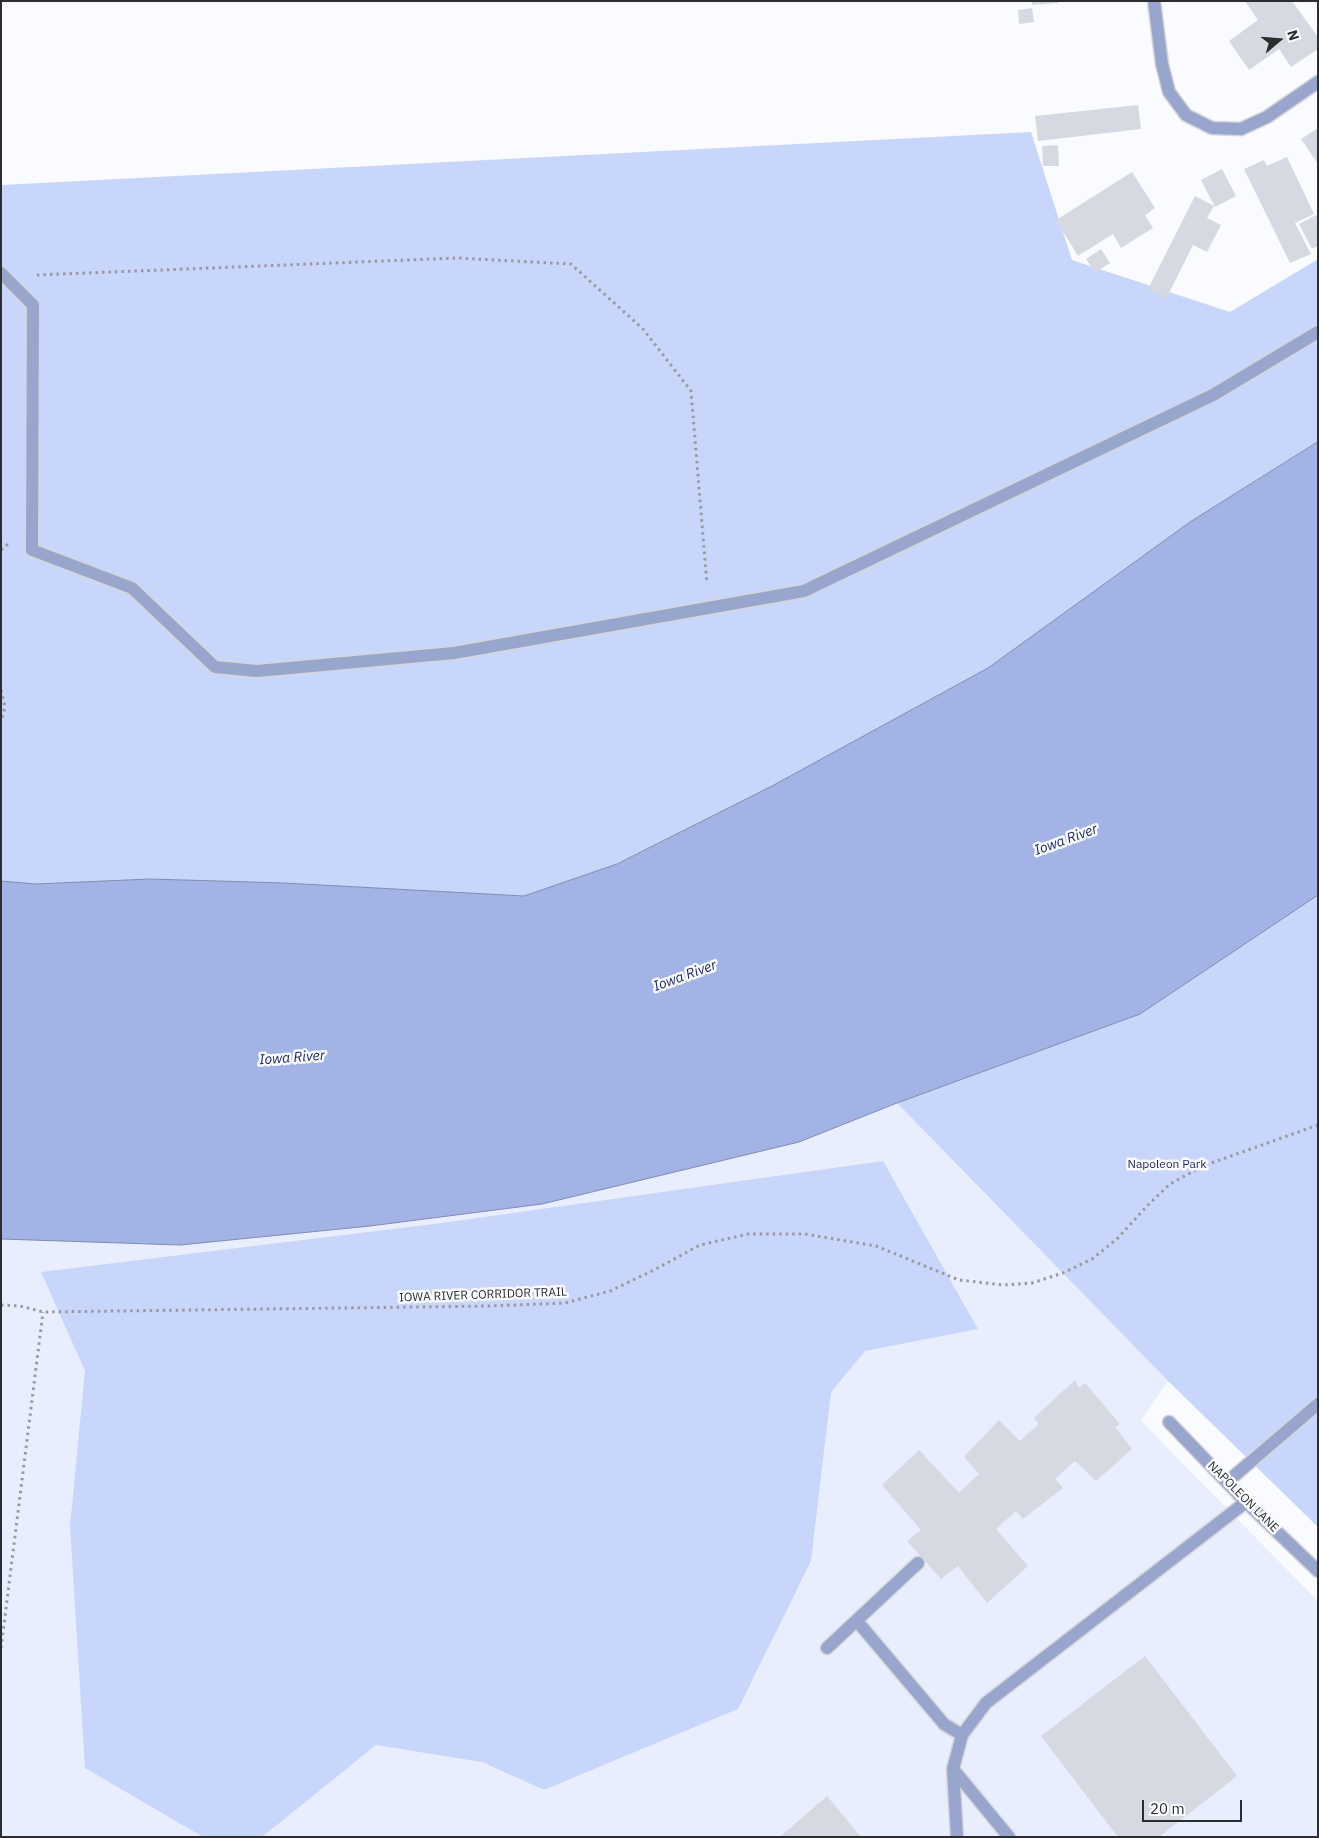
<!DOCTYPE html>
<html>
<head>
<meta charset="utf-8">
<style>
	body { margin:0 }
	#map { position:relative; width:1319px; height:1838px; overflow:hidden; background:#fafbff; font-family:"IBM Plex Sans",sans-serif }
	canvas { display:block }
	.frame { position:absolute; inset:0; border:2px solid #2c2d30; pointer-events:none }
	.north { position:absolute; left:1254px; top:15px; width:50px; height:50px; -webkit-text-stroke:4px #fafbff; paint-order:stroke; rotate:72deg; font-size:14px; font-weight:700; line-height:20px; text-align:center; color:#2c2d30 }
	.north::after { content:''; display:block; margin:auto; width:18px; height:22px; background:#2c2d30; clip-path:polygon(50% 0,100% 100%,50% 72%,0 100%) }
	.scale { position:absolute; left:1142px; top:1800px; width:100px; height:22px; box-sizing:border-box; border:2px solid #2c2d30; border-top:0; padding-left:6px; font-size:15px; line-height:18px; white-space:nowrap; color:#2c2d30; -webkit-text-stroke:4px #fafbff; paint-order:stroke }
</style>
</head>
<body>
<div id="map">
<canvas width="1319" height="1838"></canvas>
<div class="frame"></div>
<div class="north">N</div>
<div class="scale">20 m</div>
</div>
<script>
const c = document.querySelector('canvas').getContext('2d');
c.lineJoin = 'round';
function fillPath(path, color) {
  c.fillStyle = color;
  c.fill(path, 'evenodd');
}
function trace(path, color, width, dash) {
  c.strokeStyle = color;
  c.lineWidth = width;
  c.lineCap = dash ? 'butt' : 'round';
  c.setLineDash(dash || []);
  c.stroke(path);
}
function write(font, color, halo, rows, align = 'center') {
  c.font = font + ' "IBM Plex Sans",sans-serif';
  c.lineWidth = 5;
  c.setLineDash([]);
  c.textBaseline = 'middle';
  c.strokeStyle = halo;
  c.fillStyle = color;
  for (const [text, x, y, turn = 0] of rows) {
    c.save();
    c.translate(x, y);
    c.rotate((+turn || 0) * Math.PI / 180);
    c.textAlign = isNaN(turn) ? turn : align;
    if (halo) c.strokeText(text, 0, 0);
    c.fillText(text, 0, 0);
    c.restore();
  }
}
fillPath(new Path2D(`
	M897,1103L1168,1381L1141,1421L1318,1601V1837H1V1239L180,1245L370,1226L542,1204L799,1142Z`), '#e9eefe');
fillPath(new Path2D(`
	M1031,132L1072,260L1230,312L1318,259V442L1190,522L988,668L772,786L617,864L524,896L284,883L150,879L36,884L1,881V185Z
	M1318,895V1527L1168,1381L897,1103L1140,1014Z
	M883,1161L978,1329L865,1351L831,1392L811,1561L738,1709L544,1790L482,1762L376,1745L262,1837H203L85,1768L70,1526L85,1371L41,1272L442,1223Z`), '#c9d6fc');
const water = new Path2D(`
	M1318,442V895L1140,1014L897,1103L799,1142L542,1204L370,1226L180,1245L1,1239V881L36,884L150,879L284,883L524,896L617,864L772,786L988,668L1190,522Z`);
fillPath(water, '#a3b3e5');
trace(water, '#7f8baf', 1);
fillPath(new Path2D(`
	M1032,1H1058V3L1032,5Z
	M1245,1H1292L1318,37V49L1291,67L1279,49L1249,70L1229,41L1258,20Z
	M1032,8L1034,22L1019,24L1018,10Z
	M1138,105L1141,129L1038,141L1035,116Z
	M1318,128V164L1301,139Z
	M1058,145L1059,166H1043L1042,146Z
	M1287,157L1314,214L1295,223L1311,254L1290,263L1244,169L1264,160L1267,166Z
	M1222,169L1236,196L1215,207L1201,180Z
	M1132,172L1155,208L1145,215L1153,228L1121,248L1113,234L1078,256L1056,220Z
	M1195,196L1214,206L1207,218L1221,225L1207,252L1193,245L1166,299L1148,289Z
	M1316,215L1318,218V246L1312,249L1299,224Z
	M1101,249L1110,263L1095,273L1086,259Z
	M1075,1380L1079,1388L1085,1383L1120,1424L1115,1427L1132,1449L1096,1481L1075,1461L1055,1479L1063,1488L1023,1519L1016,1511L996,1529L1028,1566L987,1603L958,1566L941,1579L907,1541L921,1530L882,1485L919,1450L959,1493L979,1474L964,1457L999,1420L1020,1441L1039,1424L1034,1418Z
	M1145,1656L1237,1776L1159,1837H1118L1041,1736Z
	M827,1796L861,1837H780Z`), '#d6d9e1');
const lane = new Path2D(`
	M1154,1L1162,64L1169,92L1186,115L1212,128L1241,129L1267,117L1318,82
	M1,273L33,305L32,550L132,588L215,667L257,671L454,653L804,591L1213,395L1318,332
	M1227,1482L1318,1404
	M857,1621L944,1724L962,1735
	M827,1648L918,1563
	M953,1769L1009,1837
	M957,1837L953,1769L962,1735L986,1703L1246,1502`);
const street = new Path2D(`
	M1169,1422L1246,1502L1318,1571`);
trace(lane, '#d5d6da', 15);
trace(street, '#d5d6da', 15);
trace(new Path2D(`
	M37,275L457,258L571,264L643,329L691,391L707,584
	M1,550L8,544
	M1,690L5,707L1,721
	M1,1305L20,1306L43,1312L489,1306L565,1303L610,1291L654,1270L700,1245L748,1234H805L876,1246L959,1280L1003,1285L1032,1283L1063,1273L1092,1259L1118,1238L1147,1206L1170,1184L1203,1166L1318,1125
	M1,1648L43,1312`), '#999a9e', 3, [2.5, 4]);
trace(lane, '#98a5cd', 12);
trace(street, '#98a5cd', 12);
write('12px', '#1a255f', '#fafbff', [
	["Napoleon Park",1167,1165]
]);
write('12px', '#2c2d30', '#fafbff', [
	["IOWA RIVER CORRIDOR TRAIL",483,1295,-2],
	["NAPOLEON LANE",1243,1497,45]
]);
write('italic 14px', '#1c2762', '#fafbff', [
	["Iowa River",1066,840,-20],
	["Iowa River",685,976,-20],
	["Iowa River",292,1058,-4]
]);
</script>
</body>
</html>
